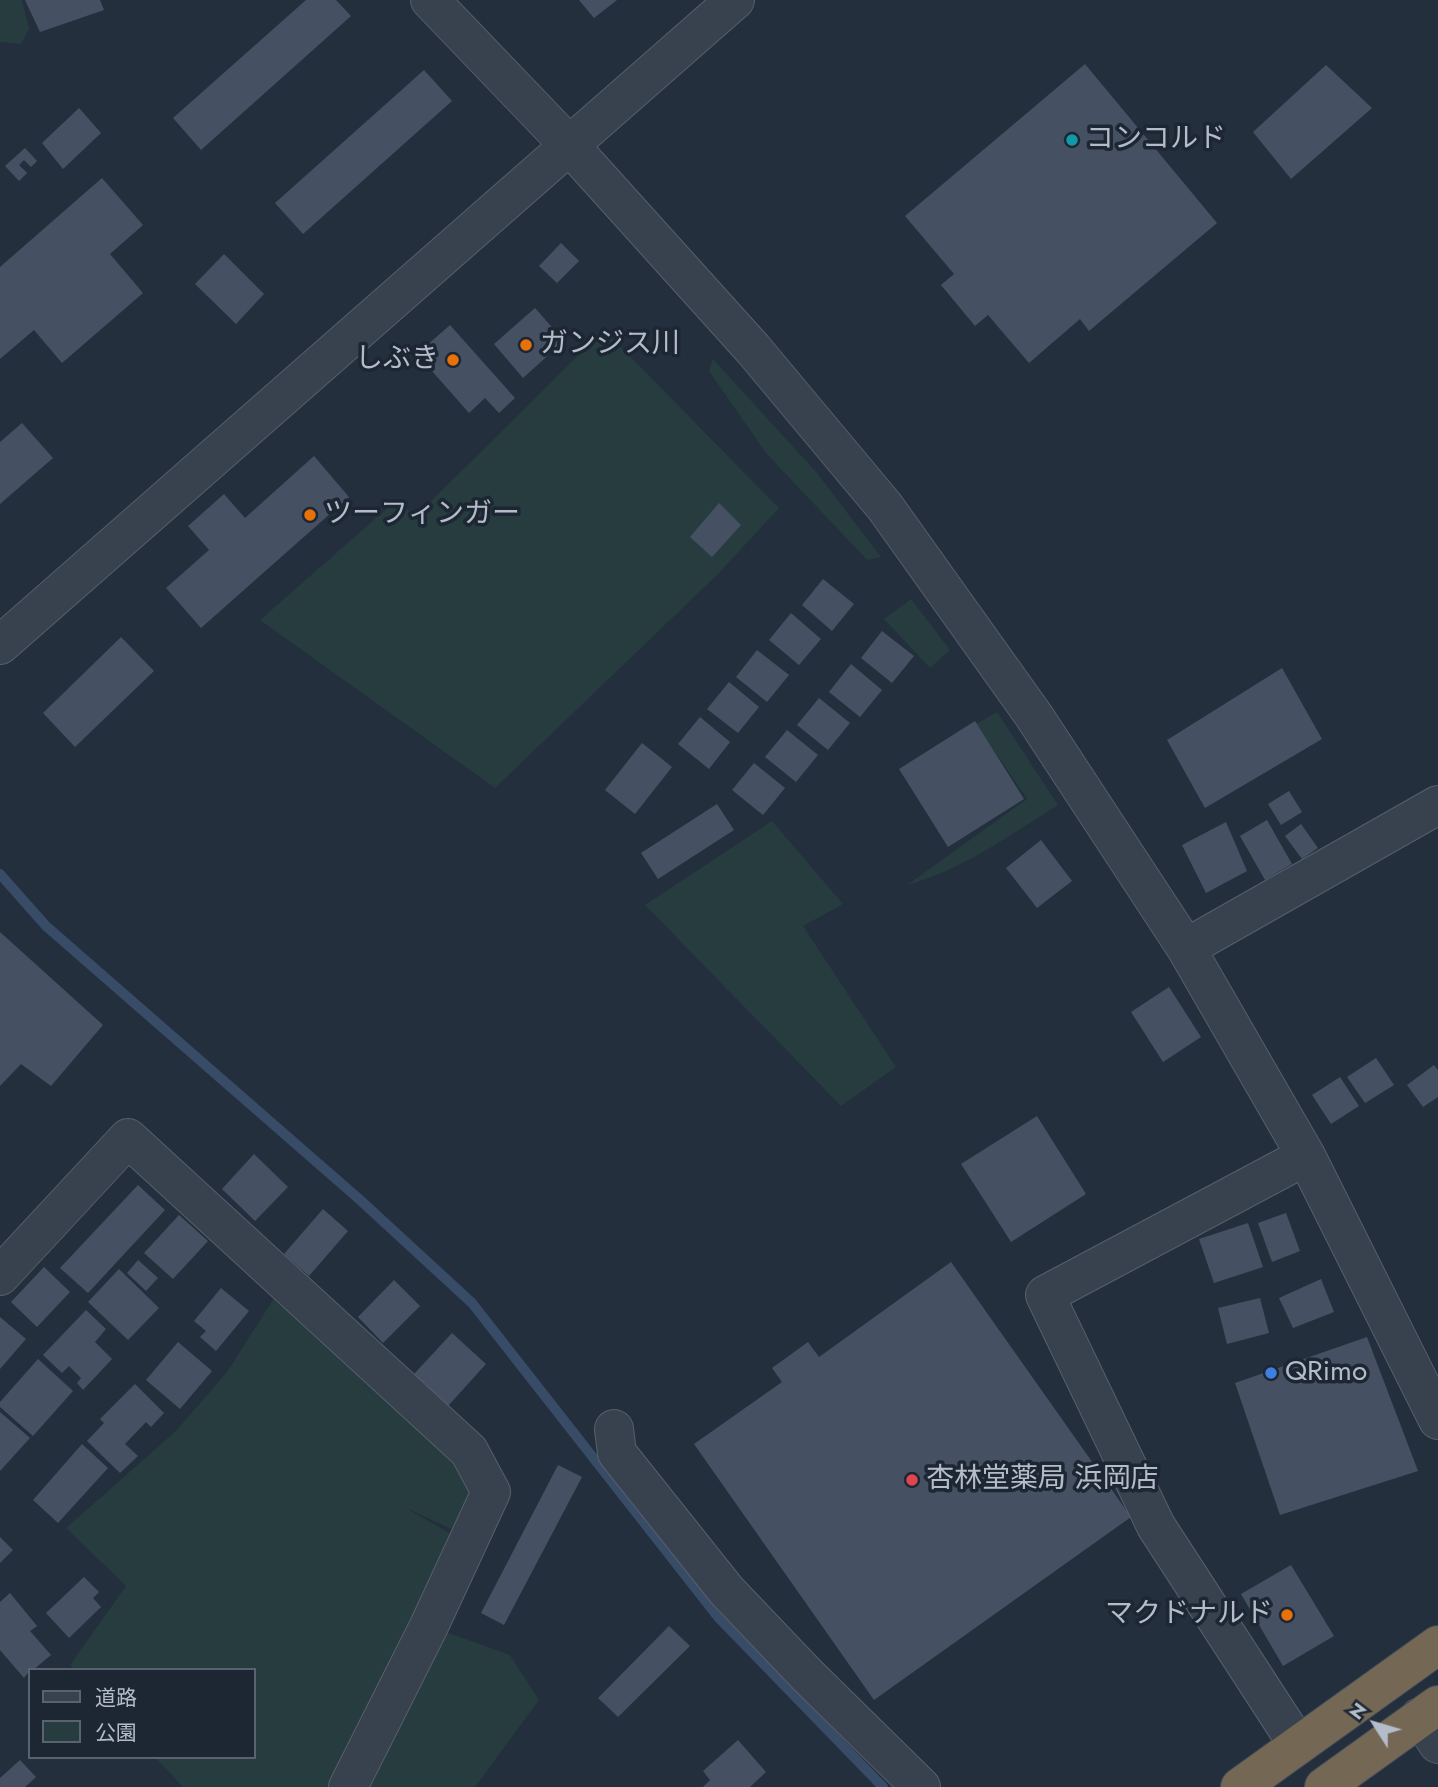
<!DOCTYPE html>
<html>
<head>
<meta charset="utf-8">
<style>
	body { margin:0 }
	#map { position:relative; width:1438px; height:1787px; overflow:hidden; background:#242f3e; font-family:Jost,"Noto Sans JP",sans-serif }
	canvas { display:block }
	.legend { position:absolute; left:28px; top:1668px; width:228px; height:91px; box-sizing:border-box; background:#1d2633; border:2px solid #59626f; margin:0; padding:9px 12px; list-style:none; font-size:21px; color:#b4bcc9 }
	.legend li { display:flex; align-items:center; gap:14px; height:35px }
	.legend b { width:35px; border:2px solid #59626f }
	.north { position:absolute; left:1340px; top:1689px; width:70px; height:70px; -webkit-text-stroke:5px #1d2633; paint-order:stroke; rotate:307deg; font-size:19px; font-weight:700; line-height:28px; text-align:center; color:#b4bcc9 }
	.north::after { content:''; display:block; margin:auto; width:24px; height:32px; background:#b4bcc9; clip-path:polygon(50% 0,100% 100%,50% 72%,0 100%) }
</style>
</head>
<body>
<div id="map">
<canvas width="1438" height="1787"></canvas>
<ul class="legend">
<li><b style="height:9px;background:#38414e"></b>道路</li>
<li><b style="height:19px;background:#263c3f"></b>公園</li>
</ul>
<div class="north">N</div>
</div>
<script>
const c = document.querySelector('canvas').getContext('2d');
c.lineJoin = 'round';
function fillPath(path, color) {
  c.fillStyle = color;
  c.fill(path, 'evenodd');
}
function trace(path, color, width, dash) {
  c.strokeStyle = color;
  c.lineWidth = width;
  c.lineCap = dash ? 'butt' : 'round';
  c.setLineDash(dash || []);
  c.stroke(path);
}
function write(font, color, halo, rows, align = 'center') {
  c.font = font + ' Jost,"Noto Sans JP",sans-serif';
  c.lineWidth = 7;
  c.setLineDash([]);
  c.textBaseline = 'middle';
  c.strokeStyle = halo;
  c.fillStyle = color;
  for (const [text, x, y, turn = 0] of rows) {
    c.save();
    c.translate(x, y);
    c.rotate((+turn || 0) * Math.PI / 180);
    c.textAlign = isNaN(turn) ? turn : align;
    if (halo) c.strokeText(text, 0, 0);
    c.fillText(text, 0, 0);
    c.restore();
  }
}
fillPath(new Path2D(`
	M0,0H22L29,29L21,44L0,42Z
	M604,330L779,508L719,573L495,788L260,620L399,498L414,518Z
	M713,359L817,473L881,557L867,560L766,453L709,371Z
	M911,599L950,650L930,668L884,619Z
	M997,712L1058,805C1010,835 962,870 907,885L1027,799L976,724Z
	M772,821L843,904L803,926L896,1067L841,1106L645,905Z
	M285,1281L485,1489L464,1535L404,1507L458,1538L429,1626L510,1655L539,1700L475,1787H183L155,1757H254V1670H74L70,1665L126,1586L66,1528L176,1431L227,1372Z`), '#263c3f');
trace(new Path2D(`
	M0,874L46,926L359,1199L472,1303L718,1617L883,1787`), '#394c67', 10);
fillPath(new Path2D(`
	M25,0H100L104,10L40,32Z
	M306,0H336L351,16L201,150L173,118Z
	M579,0H617L594,18Z
	M1085,64L1217,223L1089,331L1080,319L1029,363L988,315L975,326L941,285L954,274L905,216Z
	M1326,65L1372,108L1291,179L1253,132Z
	M424,70L452,101L303,234L275,203Z
	M79,108L101,133L63,169L42,143Z
	M25,148L37,161L31,167L24,160L19,165L27,173L19,181L5,166Z
	M102,178L143,225L110,254L143,293L62,363L34,330L0,359V267Z
	M561,243L579,261L557,283L539,266Z
	M224,254L264,294L236,324L195,284Z
	M535,308L564,341L523,378L494,344Z
	M450,325L515,398L499,413L485,398L469,413L417,354Z
	M22,423L53,458L0,504V442Z
	M314,456L349,497L201,628L166,588L209,550L188,526L224,494L245,518Z
	M719,503L741,525L712,557L690,537Z
	M823,579L854,604L832,631L802,605Z
	M791,613L821,639L799,665L769,640Z
	M882,631L914,656L892,683L861,658Z
	M121,637L154,671L75,747L43,713Z
	M757,650L789,675L767,702L736,677Z
	M851,664L882,690L860,717L829,692Z
	M1282,668L1322,739L1205,808L1167,740Z
	M729,682L759,707L738,733L707,709Z
	M819,698L850,723L828,750L797,725Z
	M700,717L730,742L709,769L678,744Z
	M975,721L1024,799L948,847L899,769Z
	M787,730L818,755L796,782L765,757Z
	M642,743L672,767L635,814L605,790Z
	M754,763L785,788L763,815L732,790Z
	M1289,791L1302,812L1281,825L1268,804Z
	M717,804L734,830L658,879L641,853Z
	M1267,820L1292,864L1265,880L1240,836Z
	M1226,822L1247,871L1206,893L1182,845Z
	M1301,824L1318,848L1302,859L1285,836Z
	M1041,840L1072,881L1037,908L1006,868Z
	M0,932L103,1025L51,1086L21,1064L0,1086Z
	M1169,987L1201,1037L1163,1062L1131,1012Z
	M1376,1058L1394,1085L1365,1103L1347,1077Z
	M1434,1065L1438,1070V1097L1423,1107L1407,1085Z
	M1340,1077L1359,1106L1331,1124L1312,1095Z
	M1037,1116L1086,1194L1011,1242L961,1164Z
	M254,1154L288,1187L255,1221L222,1189Z
	M138,1185L165,1210L88,1293L60,1268Z
	M323,1209L348,1231L309,1276L284,1254Z
	M1286,1213L1300,1251L1272,1262L1258,1223Z
	M179,1215L208,1241L173,1279L144,1253Z
	M1248,1223L1263,1267L1214,1283L1199,1239Z
	M138,1260L158,1278L146,1291L127,1273Z
	M951,1262L1131,1517L874,1700L694,1444L782,1382L772,1368L808,1342L819,1357Z
	M44,1267L70,1292L37,1327L11,1302Z
	M119,1269L159,1308L128,1340L88,1302Z
	M1321,1279L1334,1312L1293,1328L1279,1298Z
	M394,1280L420,1306L383,1343L358,1317Z
	M221,1288L249,1311L216,1351L200,1337L206,1331L194,1321Z
	M1260,1298L1269,1333L1227,1344L1218,1308Z
	M86,1310L106,1329L95,1342L112,1359L83,1390L77,1383L81,1378L69,1366L62,1373L43,1355Z
	M0,1317L26,1339L0,1369Z
	M452,1333L486,1364L448,1406L414,1374Z
	M1367,1337L1418,1471L1280,1515L1235,1383Z
	M178,1342L212,1371L180,1409L146,1380Z
	M38,1359L73,1391L33,1436L0,1407V1402Z
	M135,1384L164,1413L151,1427L146,1422L125,1444L138,1456L120,1473L87,1441L104,1423L100,1419Z
	M0,1412L30,1438L0,1471Z
	M82,1444L108,1468L58,1523L33,1500Z
	M558,1465L582,1477L504,1625L481,1613Z
	M0,1537L13,1550L0,1563Z
	M1291,1565L1334,1636L1283,1666L1241,1594Z
	M84,1577L99,1592L93,1598L101,1607L69,1638L46,1613Z
	M10,1593L37,1626L30,1631L51,1655L33,1670H30L24,1678L0,1650V1602Z
	M669,1626L690,1646L618,1717L598,1698Z
	M738,1740L766,1772L750,1787H703L710,1780L703,1771Z
	M20,1760L36,1777L25,1787H0V1778Z`), '#455162');
const minor = new Path2D(`
	M430,0L570,146L753,349L885,507L1034,716L1186,948L1306,1156L1438,1420
	M0,645L735,0
	M1186,948L1438,805
	M0,1276L128,1138L469,1451L491,1492L429,1626L348,1787
	M614,1429L617,1453L726,1590L807,1675L921,1787
	M1420,1717L1438,1744
	M1298,1745L1156,1526L1045,1295L1306,1156`);
const highway = new Path2D(`
	M1240,1787L1438,1645
	M1324,1787L1438,1705`);
trace(minor, '#565f6c', 40);
trace(highway, '#434c59', 40);
trace(minor, '#38414e', 38);
trace(highway, '#746855', 38);
for (const [x, y, r, color] of [
	[1072,140,7,"#0f9aa8"],
	[526,345,7,"#e8710a"],
	[453,360,7,"#e8710a"],
	[310,515,7,"#e8710a"],
	[1271,1373,7,"#3f7fe0"],
	[912,1480,7,"#e0444e"],
	[1287,1615,7,"#e8710a"]
]) {
  const dot = new Path2D();
  dot.arc(x, y, r, 0, 2 * Math.PI);
  c.fillStyle = color;
  c.fill(dot);
  trace(dot, '#1d2633', 2.5);
}
write('28px', '#b4bcc9', '#1d2633', [
	["コンコルド",1086,140],
	["ガンジス川",540,345],
	["しぶき",439,360,"right"],
	["ツーフィンガー",324,515],
	["QRimo",1285,1373],
	["杏林堂薬局 浜岡店",926,1480],
	["マクドナルド",1273,1615,"right"]
], 'left');
</script>
</body>
</html>
